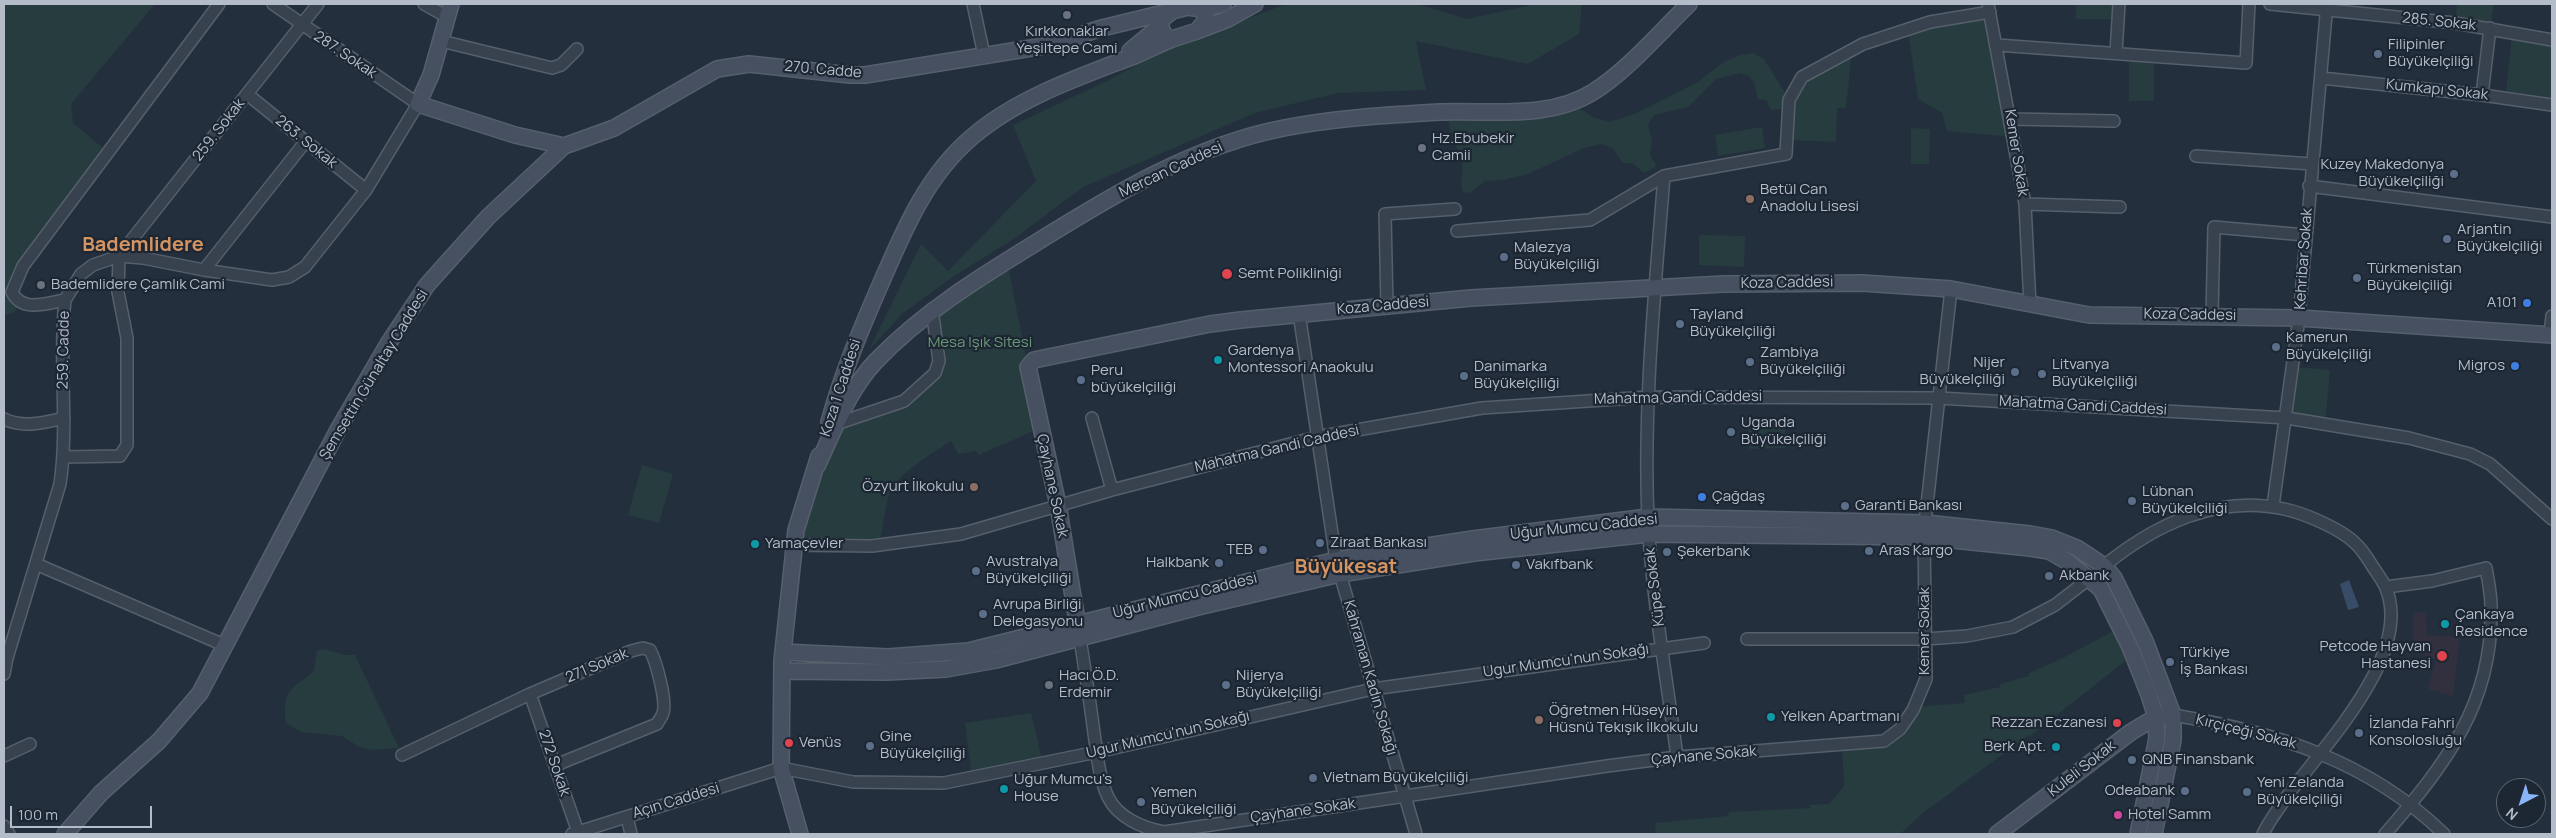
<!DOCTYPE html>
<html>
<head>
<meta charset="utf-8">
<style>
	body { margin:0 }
	#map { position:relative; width:2556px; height:838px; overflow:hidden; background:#242f3e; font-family:Manrope,sans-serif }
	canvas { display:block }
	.frame { position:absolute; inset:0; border:5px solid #b4bcc9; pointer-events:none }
	.north { position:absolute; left:2496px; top:778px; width:50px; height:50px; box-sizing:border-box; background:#1d2633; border:1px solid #59626f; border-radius:50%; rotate:220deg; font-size:14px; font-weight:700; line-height:20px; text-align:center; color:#b4bcc9 }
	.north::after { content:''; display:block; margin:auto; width:18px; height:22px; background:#8ab4f8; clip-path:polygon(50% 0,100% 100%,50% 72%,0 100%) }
	.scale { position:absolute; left:10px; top:806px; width:142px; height:22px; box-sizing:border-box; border:2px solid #b4bcc9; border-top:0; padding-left:6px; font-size:15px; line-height:18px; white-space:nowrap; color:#b4bcc9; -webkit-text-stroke:4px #1d2633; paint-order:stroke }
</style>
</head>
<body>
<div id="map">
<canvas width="2556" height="838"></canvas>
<div class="frame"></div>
<div class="north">N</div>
<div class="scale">100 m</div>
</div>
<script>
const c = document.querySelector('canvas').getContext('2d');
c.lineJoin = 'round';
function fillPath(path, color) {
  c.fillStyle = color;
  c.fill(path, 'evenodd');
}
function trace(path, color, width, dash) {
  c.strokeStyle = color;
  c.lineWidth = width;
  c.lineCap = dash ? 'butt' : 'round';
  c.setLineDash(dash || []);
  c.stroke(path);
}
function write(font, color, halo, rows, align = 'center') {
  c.font = font + ' Manrope,sans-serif';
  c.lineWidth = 4.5;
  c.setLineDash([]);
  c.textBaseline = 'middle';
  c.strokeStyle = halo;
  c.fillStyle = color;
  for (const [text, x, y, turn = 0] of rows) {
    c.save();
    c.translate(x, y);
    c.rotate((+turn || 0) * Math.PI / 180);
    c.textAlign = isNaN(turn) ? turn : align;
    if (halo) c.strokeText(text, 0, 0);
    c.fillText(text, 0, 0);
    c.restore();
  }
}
fillPath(new Path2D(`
	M2413,612L2426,613L2427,635L2460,637L2453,696L2428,689L2436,659L2415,652L2414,650H2407V646H2413Z`), '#32303f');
fillPath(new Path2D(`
	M4,4H155L71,104L73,123L108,152L14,282L20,302L14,313L4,315Z
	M1286,4H1417L1467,19L1536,4H1582L1579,34L1528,64L1416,41L1426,90L1338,93L1255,113L1083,187L1015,238L954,276L902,314L869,350L921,244L948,271L1036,181L1013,125L1109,80L1167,49Z
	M2076,4H2112V19H2076Z
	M2457,4H2494L2490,28L2455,23Z
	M1990,12L2014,137L1947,131L1942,113L1918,99L1908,30Z
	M2512,37L2552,46V98L2506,91Z
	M1852,50L1846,108H1837L1836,142L1787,140L1789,108L1771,110L1766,100L1758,99L1754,83L1749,76L1741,73L1716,79L1688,107L1654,115L1648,125L1652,141L1650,155L1657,166L1644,173L1632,163H1623L1613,149L1602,144L1584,148L1528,174L1503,180L1485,181L1469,193L1463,192C1459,181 1464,173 1462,162C1458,144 1448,139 1449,117L1571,103L1595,118L1610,122L1637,113L1681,91L1699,81L1722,63L1740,55L1753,53L1764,59L1789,99L1802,77Z
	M2129,62H2154V101H2129Z
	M1762,127L1765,148L1718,156L1715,135Z
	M1911,128L1930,129L1929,164H1911Z
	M1699,235L1745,236L1744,267L1699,265Z
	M1007,261L1040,428L979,455L976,451L958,454L951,441C933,453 896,474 889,495C884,511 883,529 879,545H793L836,424L904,401L935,373L932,309Z
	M2293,367L2330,370L2325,424L2287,418Z
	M1748,422H1785V448L1749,449Z
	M642,465L673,474L659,523L628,515Z
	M2121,627L2133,655L2030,736L2029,735L1923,813L1900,834H1656L1655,823L1728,816L1729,812L1811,808L1809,805L1829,804L1844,786L1842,744L1884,741L1914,707L1965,703L1964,695L2000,687V684L2029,676V673L2061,659Z
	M323,649L346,655H355L399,748L373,750L359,747L342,736L301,732L286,723C282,690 289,691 314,671L317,651Z
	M1031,713L1043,763L972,777L965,723Z`), '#263c3f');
fillPath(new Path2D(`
	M2349,580L2359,607L2348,610L2340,584Z`), '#394c67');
const street = new Path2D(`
	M424,4L447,17
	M973,4L984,55
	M1988,4L2025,204L2030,305
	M2270,4L2455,23L2552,40
	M441,41L552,68L561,65L577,49
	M1997,45L2246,63L2249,4
	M2116,53L2119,4
	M2321,78L2482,95L2552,105
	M247,94L366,190
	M2482,95L2490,28
	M2011,119L2114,121
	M2196,156L2312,164
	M1664,176C1655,290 1643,406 1648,520C1652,599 1667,679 1677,757
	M2309,186L2552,217
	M2025,204L2120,207
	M1457,231L1590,220L1664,176L1786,154L1789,100L1802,77L1863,44L1930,22L1990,12
	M119,256L318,4
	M204,270L306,141
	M65,300L81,274L93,265L119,256L143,258L204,270L272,280L289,277L305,267L366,190L418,104L273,4
	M1387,307L1385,214L1455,209
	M1299,313L1336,560
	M2212,315L2214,227L2305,235
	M2550,334L2552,316
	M1092,418L1112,490
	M4,419C23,428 44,423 64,418
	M836,424L904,401L935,373L939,361L932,309
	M64,457L120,456L127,445V338L118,292L119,256
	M2273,506L2299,318L2327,4
	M1925,523L1951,289
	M793,545L872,546L961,534L1112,490L1317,437L1482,408L1649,397L1939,398L2287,418L2409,438L2470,454L2490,464L2552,519
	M36,564L226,646
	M2104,566C2154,525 2218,494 2284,509C2304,513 2341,529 2355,543C2362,549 2368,559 2373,567C2377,573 2382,580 2385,586C2416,654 2321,748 2285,799C2278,810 2268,822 2263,834
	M1340,574L1416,834
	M1080,639C1085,670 1090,702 1094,733C1097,754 1099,778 1108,797C1118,818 1143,828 1164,832L1607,766L1677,757L1884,741L1900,729L1913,710L1926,679L1924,537
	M1747,639H1926L1967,636L2013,627L2055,605L2090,578
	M7,658L60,484C69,423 58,361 65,300C47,303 22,313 12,292L23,266L219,4
	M4,674L7,658L4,652
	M530,694L578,832
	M2173,715C2275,732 2368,760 2444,834
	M402,755L530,694L631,651L643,648L650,650C656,661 667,701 663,713C662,717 659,720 657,724L556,765
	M4,756L30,744
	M627,817L631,834
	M4,826L9,834
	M572,834L781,768L853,782L944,783L1097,752L1373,689L1704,643
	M2385,834C2445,765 2494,703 2491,606C2491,593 2488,580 2486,568L2432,581L2386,587`);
const secondary = new Path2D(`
	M451,4L431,75L418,104L515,135L564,146
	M1202,9L1223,4
	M1199,30L1228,19L1255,4
	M1130,51L1160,26
	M829,422C842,374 861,329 881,283C904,230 926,176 972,137C1017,98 1079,77 1134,56C1147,51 1159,44 1172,39
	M817,466C834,430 848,391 875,362C922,313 977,279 1034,244C1111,196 1194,145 1284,128C1335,118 1387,115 1440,112C1489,110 1549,120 1593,92C1626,72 1661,31 1689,4
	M1080,639L1058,505L1028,367L1034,360L1210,324L1241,320L1471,298L1723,284L1862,283L1951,289L2089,315L2299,318L2552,335
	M783,652L888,657L968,651L1336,560L1473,539L1648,517L1925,523L2030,534L2052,538L2077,548L2104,566L2114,578L2145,641L2173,715V740L2154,834
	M782,671L887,672L946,669L996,660L1198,607L1340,574L1474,553L1649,534L1924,537L2030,548L2049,551L2068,562L2101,589L2130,647L2149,695L2156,717L2157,738L2138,834
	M65,834L101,793L159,741L200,693L339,428L388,344L427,285L488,217L564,146L614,128L717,69L749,64L850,75H865L1056,44L1098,29L1188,7L1202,9L1207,19L1197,31L1172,39L1165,36L1160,26L1163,18L1171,12
	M800,834L781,768L782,661L796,530L819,456
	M1997,834L2131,732L2156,717L2164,716`);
trace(street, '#565f6c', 14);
trace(secondary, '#565f6c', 18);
trace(street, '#38414e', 11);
trace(secondary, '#465061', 15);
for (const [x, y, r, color] of [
	[1067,15,5,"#6b7280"],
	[2378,54,5,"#5c6f8a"],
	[1422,148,5,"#6b7280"],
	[2454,174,5,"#5c6f8a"],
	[1750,199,5,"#8d6e63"],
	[2447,239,5,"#5c6f8a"],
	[1504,257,5,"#5c6f8a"],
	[1227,274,6,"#e0444e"],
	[2357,278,5,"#5c6f8a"],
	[41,285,5,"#6b7280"],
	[2527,303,5,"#3f7fe0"],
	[1680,324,5,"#5c6f8a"],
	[2276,347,5,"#5c6f8a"],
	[1218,360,5,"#0f9aa8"],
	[1750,362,5,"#5c6f8a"],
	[2515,366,5,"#3f7fe0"],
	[2015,372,5,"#5c6f8a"],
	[2042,374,5,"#5c6f8a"],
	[1464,376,5,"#5c6f8a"],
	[1081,380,5,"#5c6f8a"],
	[1731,432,5,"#5c6f8a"],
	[974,487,5,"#8d6e63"],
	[1702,497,5,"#3f7fe0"],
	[2132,501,5,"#5c6f8a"],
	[1845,506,5,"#5c6f8a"],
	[1320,543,5,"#5c6f8a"],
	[755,544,5,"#0f9aa8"],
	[1263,550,5,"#5c6f8a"],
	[1869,551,5,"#5c6f8a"],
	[1667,552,5,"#5c6f8a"],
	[1219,563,5,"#5c6f8a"],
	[1516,565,5,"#5c6f8a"],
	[976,571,5,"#5c6f8a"],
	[2049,576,5,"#5c6f8a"],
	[983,614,5,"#5c6f8a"],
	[2445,624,5,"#0f9aa8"],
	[2442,656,6,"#e0444e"],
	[2170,662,5,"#5c6f8a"],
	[1049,685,5,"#6b7280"],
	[1226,685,5,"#5c6f8a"],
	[1771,717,5,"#0f9aa8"],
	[1539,720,5,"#8d6e63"],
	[2117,723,5,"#e0444e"],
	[2359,733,5,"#5c6f8a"],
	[789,743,5,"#e0444e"],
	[870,746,5,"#5c6f8a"],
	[2056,747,5,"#0f9aa8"],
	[2132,760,5,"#5c6f8a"],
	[1313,778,5,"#5c6f8a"],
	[1004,789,5,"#0f9aa8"],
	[2185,791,5,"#5c6f8a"],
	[2247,792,5,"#5c6f8a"],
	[1141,802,5,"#5c6f8a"],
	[2118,815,5,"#d1479c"]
]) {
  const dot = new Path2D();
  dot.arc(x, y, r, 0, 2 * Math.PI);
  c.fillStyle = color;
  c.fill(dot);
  trace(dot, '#1d2633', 2);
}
write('15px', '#b4bcc9', '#1d2633', [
	["285. Sokak",2439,22,6],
	["287. Sokak",345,55,34],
	["270. Cadde",823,70,5],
	["Kumkapı Sokak",2437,90,6],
	["259. Sokak",219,130,-52],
	["263. Sokak",306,142,39],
	["Kemer Sokak",2016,153,81],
	["Mercan Caddesi",1171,170,-25],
	["Kehribar Sokak",2304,259,-86],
	["Koza Caddesi",1787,283,-1],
	["Koza Caddesi",1383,306,-5],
	["Koza Caddesi",2190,315,1],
	["259. Cadde",64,350,-89],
	["Şemsettin Günaltay Caddesi",374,375,-59],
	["Koza 1 Caddesi",841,388,-72],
	["Mahatma Gandi Caddesi",1678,398,-1],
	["Mahatma Gandi Caddesi",2083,406,3],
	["Mahatma Gandi Caddesi",1277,449,-13],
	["Çayhane Sokak",1052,486,78],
	["Uğur Mumcu Caddesi",1584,527,-6],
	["Küpe Sokak",1655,587,-97],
	["Uğur Mumcu Caddesi",1185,596,-14],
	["Kemer Sokak",1925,631,-90],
	["Ugur Mumcu'nun Sokağı",1566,661,-8],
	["271 Sokak",597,666,-23],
	["Kahraman Kadın Sokağı",1370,678,74],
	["Kırçiçeği Sokak",2246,732,14],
	["Ugur Mumcu'nun Sokağı",1168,735,-13],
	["Çayhane Sokak",1704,756,-5],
	["272 Sokak",554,763,71],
	["Kuleli Sokak",2082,769,-38],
	["Açın Caddesi",676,801,-17],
	["Çayhane Sokak",1303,811,-8]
]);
write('15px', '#b4bcc9', '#1d2633', [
	["Kırkkonaklar",1067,32,"center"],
	["Yeşiltepe Cami",1067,49,"center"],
	["Filipinler",2388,45],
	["Büyükelçiliği",2388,62],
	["Hz.Ebubekir",1432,139],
	["Camii",1432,156],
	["Kuzey Makedonya",2444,165,"right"],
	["Büyükelçiliği",2444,182,"right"],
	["Betül Can",1760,190],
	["Anadolu Lisesi",1760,207],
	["Arjantin",2457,230],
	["Büyükelçiliği",2457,247],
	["Malezya",1514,248],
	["Büyükelçiliği",1514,265],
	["Türkmenistan",2367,269],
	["Büyükelçiliği",2367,286],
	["Semt Polikliniği",1238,274],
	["Bademlidere Çamlık Cami",51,285],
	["A101",2517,303,"right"],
	["Tayland",1690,315],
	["Büyükelçiliği",1690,332],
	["Kamerun",2286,338],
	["Büyükelçiliği",2286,355],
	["Gardenya",1228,351],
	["Montessori Anaokulu",1228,368],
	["Zambiya",1760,353],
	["Büyükelçiliği",1760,370],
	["Nijer",2005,363,"right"],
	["Büyükelçiliği",2005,380,"right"],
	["Litvanya",2052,365],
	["Büyükelçiliği",2052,382],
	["Migros",2505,366,"right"],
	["Danimarka",1474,367],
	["Büyükelçiliği",1474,384],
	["Peru",1091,371],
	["büyükelçiliği",1091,388],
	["Uganda",1741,423],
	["Büyükelçiliği",1741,440],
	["Özyurt İlkokulu",964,487,"right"],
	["Lübnan",2142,492],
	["Büyükelçiliği",2142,509],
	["Çağdaş",1712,497],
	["Garanti Bankası",1855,506],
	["Ziraat Bankası",1330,543],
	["Yamaçevler",765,544],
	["TEB",1253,550,"right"],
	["Aras Kargo",1879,551],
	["Şekerbank",1677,552],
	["Avustralya",986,562],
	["Büyükelçiliği",986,579],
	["Halkbank",1209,563,"right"],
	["Vakıfbank",1526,565],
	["Akbank",2059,576],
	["Avrupa Birliği",993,605],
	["Delegasyonu",993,622],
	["Çankaya",2455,615],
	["Residence",2455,632],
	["Petcode Hayvan",2431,647,"right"],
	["Hastanesi",2431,664,"right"],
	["Türkiye",2180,653],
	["İş Bankası",2180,670],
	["Hacı Ö.D.",1059,676],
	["Erdemir",1059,693],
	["Nijerya",1236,676],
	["Büyükelçiliği",1236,693],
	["Öğretmen Hüseyin",1549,711],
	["Hüsnü Tekışık İlkokulu",1549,728],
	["Yelken Apartmanı",1781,717],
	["Rezzan Eczanesi",2107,723,"right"],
	["İzlanda Fahri",2369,724],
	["Konsolosluğu",2369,741],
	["Gine",880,737],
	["Büyükelçiliği",880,754],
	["Venüs",799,743],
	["Berk Apt.",2046,747,"right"],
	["QNB Finansbank",2142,760],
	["Vietnam Büyükelçiliği",1323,778],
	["Uğur Mumcu's",1014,780],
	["House",1014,797],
	["Yeni Zelanda",2257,783],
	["Büyükelçiliği",2257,800],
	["Odeabank",2175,791,"right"],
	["Yemen",1151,793],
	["Büyükelçiliği",1151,810],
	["Hotel Samm",2128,815]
], 'left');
write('15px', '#6b9a76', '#1d2633', [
	["Mesa Işık Sitesi",980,343]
]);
write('bold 20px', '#d59563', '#1d2633', [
	["Bademlidere",143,245],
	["Büyükesat",1346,567]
]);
</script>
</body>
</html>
